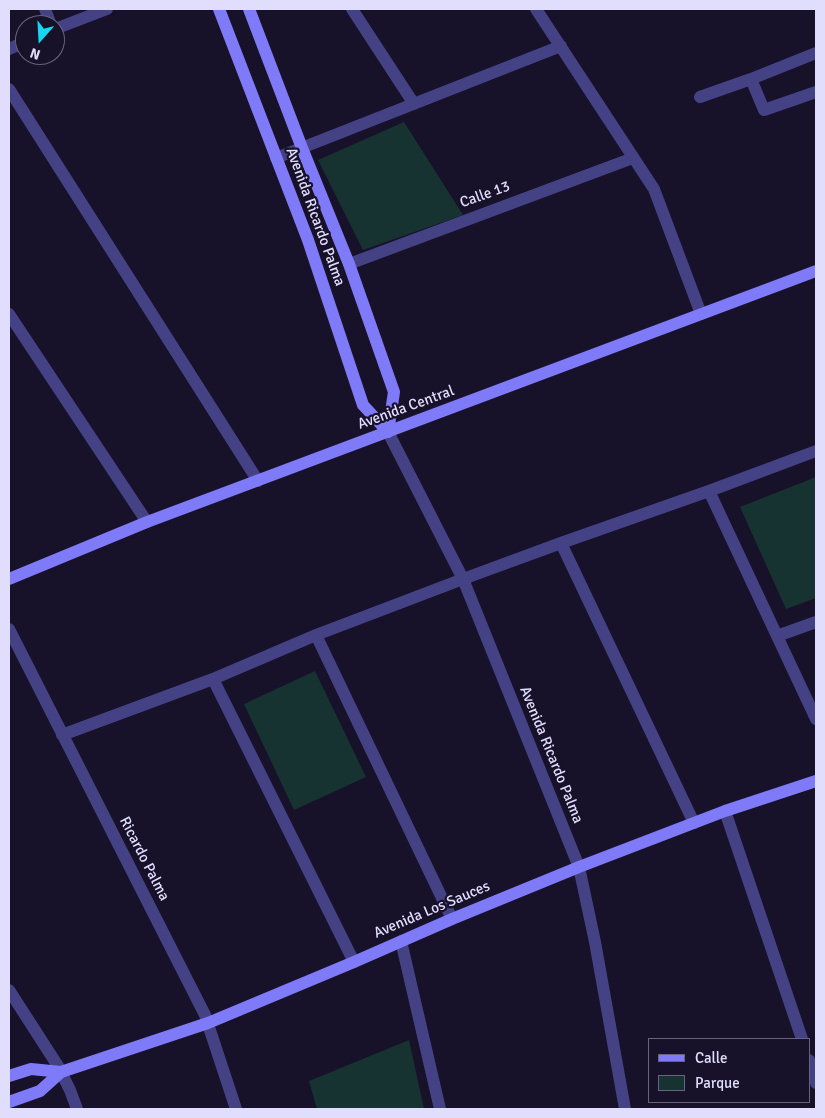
<!DOCTYPE html>
<html>
<head>
<meta charset="utf-8">
<style>
	body { margin:0 }
	#map { position:relative; width:825px; height:1118px; overflow:hidden; background:#171229; font-family:Signika,sans-serif }
	canvas { display:block }
	.frame { position:absolute; inset:0; border:10px solid #e1ddfd; pointer-events:none }
	.legend { position:absolute; left:648px; top:1038px; width:162px; height:65px; box-sizing:border-box; background:#171229; border:1px solid #68637e; margin:0; padding:6px 9px; list-style:none; font-size:15px; color:#e1ddfd }
	.legend li { display:flex; align-items:center; gap:10px; height:25px }
	.legend b { width:25px; border:1px solid #68637e }
	.north { position:absolute; left:15px; top:15px; width:50px; height:50px; box-sizing:border-box; background:#171229; border:1px solid #68637e; border-radius:50%; rotate:199deg; font-size:14px; font-weight:700; line-height:20px; text-align:center; color:#e1ddfd }
	.north::after { content:''; display:block; margin:auto; width:18px; height:22px; background:#15d7f1; clip-path:polygon(50% 0,100% 100%,50% 72%,0 100%) }
</style>
</head>
<body>
<div id="map">
<canvas width="825" height="1118"></canvas>
<div class="frame"></div>
<ul class="legend">
<li><b style="height:6px;background:#7f7af7"></b>Calle</li>
<li><b style="height:14px;background:#163332"></b>Parque</li>
</ul>
<div class="north">N</div>
</div>
<script>
const c = document.querySelector('canvas').getContext('2d');
c.lineJoin = 'round';
function fillPath(path, color) {
  c.fillStyle = color;
  c.fill(path, 'evenodd');
}
function trace(path, color, width, dash) {
  c.strokeStyle = color;
  c.lineWidth = width;
  c.lineCap = dash ? 'butt' : 'round';
  c.setLineDash(dash || []);
  c.stroke(path);
}
function write(font, color, halo, rows, align = 'center') {
  c.font = font + ' Signika,sans-serif';
  c.lineWidth = 4.5;
  c.setLineDash([]);
  c.textBaseline = 'middle';
  c.strokeStyle = halo;
  c.fillStyle = color;
  for (const [text, x, y, turn = 0] of rows) {
    c.save();
    c.translate(x, y);
    c.rotate((+turn || 0) * Math.PI / 180);
    c.textAlign = isNaN(turn) ? turn : align;
    if (halo) c.strokeText(text, 0, 0);
    c.fillText(text, 0, 0);
    c.restore();
  }
}
fillPath(new Path2D(`
	M404,122L463,215L363,250L318,160Z
	M816,477V598L786,609L740,507Z
	M315,671L366,777L294,810L244,704Z
	M409,1040L424,1109H317L309,1081Z`), '#163332');
trace(new Path2D(`
	M45,9L51,25
	M352,9L414,104
	M536,9L654,189L701,314
	M55,29L107,9
	M9,49L25,42
	M751,79L764,110L816,92
	M9,89L258,481
	M700,97L751,79L816,53
	M276,158L561,46
	M349,264L633,158
	M9,314L147,522
	M388,432L463,579L579,867L595,942L625,1109
	M709,491L816,719
	M561,543L694,823
	M9,629L205,1015L236,1109
	M316,635L452,919
	M777,636L816,622
	M213,679L354,962
	M62,735L213,679L316,635L463,579L561,543L709,491L816,451
	M725,811L802,1039
	M401,941L440,1109
	M9,990L58,1066L70,1090L77,1109
	M809,1060L816,1083`), '#444185', 12);
trace(new Path2D(`
	M219,9L308,240L363,405L388,432
	M249,9L302,148L349,264L394,392L388,432
	M9,579L147,522L816,271
	M9,1076L31,1069L61,1072
	M9,1102L40,1091L61,1072L208,1023L354,962L452,919L579,867L725,811L816,781`), '#7f7af7', 12);
write('15px', '#e1ddfd', '#171229', [
	["Calle 13",485,195,-20],
	["Avenida Ricardo Palma",315,217,70],
	["Avenida Central",406,408,-20],
	["Avenida Ricardo Palma",551,755,68],
	["Ricardo Palma",144,859,63],
	["Avenida Los Sauces",432,910,-23]
]);
</script>
</body>
</html>
